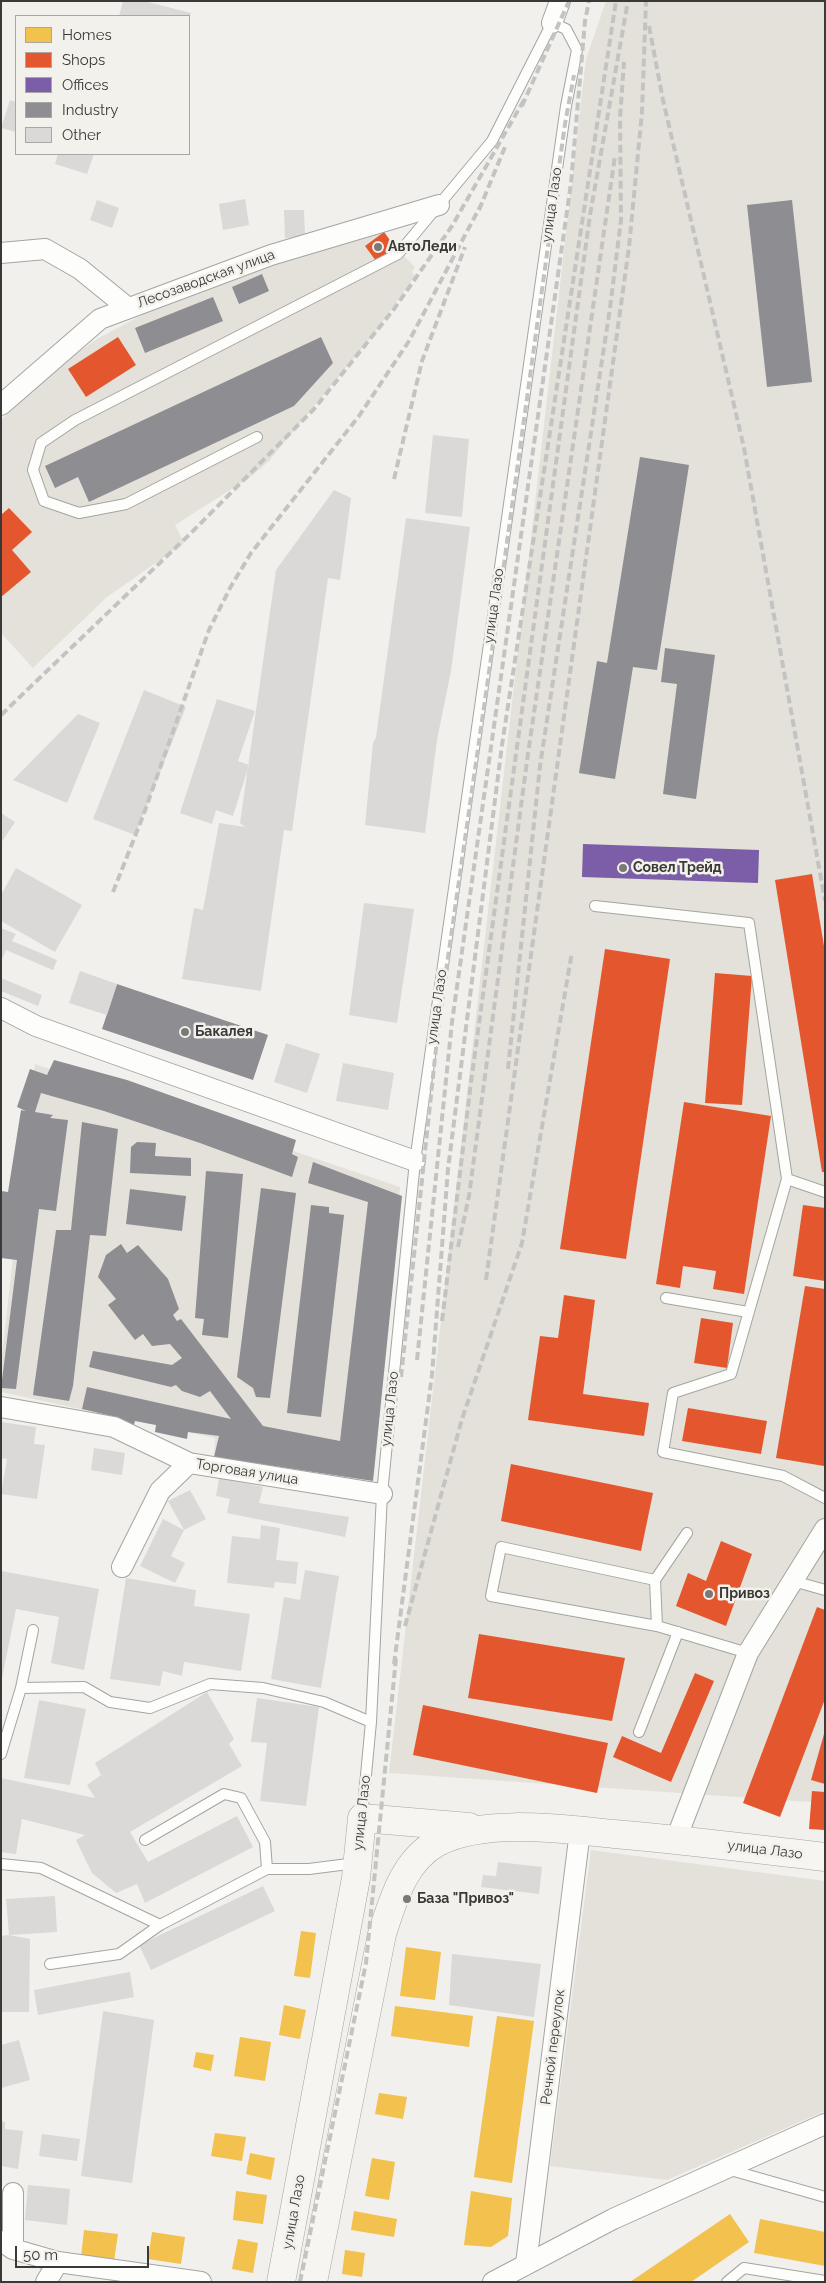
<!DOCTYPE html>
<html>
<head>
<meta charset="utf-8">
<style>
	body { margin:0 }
	#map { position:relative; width:826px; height:2283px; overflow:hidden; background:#f1f0ec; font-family:Raleway,sans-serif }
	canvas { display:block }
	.frame { position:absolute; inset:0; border:2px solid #3a3937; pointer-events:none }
	.legend { position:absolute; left:15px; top:15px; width:175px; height:140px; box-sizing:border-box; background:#f2f1eb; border:1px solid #a8a7a3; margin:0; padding:6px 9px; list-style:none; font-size:15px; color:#3a3937 }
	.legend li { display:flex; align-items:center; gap:10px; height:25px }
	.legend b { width:25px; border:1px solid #a8a7a3 }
	.scale { position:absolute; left:15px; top:2246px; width:134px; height:22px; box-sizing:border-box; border:2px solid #3a3937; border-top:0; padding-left:6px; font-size:15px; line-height:18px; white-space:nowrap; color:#3a3937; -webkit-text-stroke:4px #f2f1eb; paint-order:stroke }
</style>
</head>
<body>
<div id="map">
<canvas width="826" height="2283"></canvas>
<div class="frame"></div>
<ul class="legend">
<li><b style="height:14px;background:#f2c14e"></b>Homes</li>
<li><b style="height:14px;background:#e4572e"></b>Shops</li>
<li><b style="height:14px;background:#7b5ea7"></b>Offices</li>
<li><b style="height:14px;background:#8d8d92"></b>Industry</li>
<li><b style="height:14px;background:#dad9d7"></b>Other</li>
</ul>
<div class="scale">50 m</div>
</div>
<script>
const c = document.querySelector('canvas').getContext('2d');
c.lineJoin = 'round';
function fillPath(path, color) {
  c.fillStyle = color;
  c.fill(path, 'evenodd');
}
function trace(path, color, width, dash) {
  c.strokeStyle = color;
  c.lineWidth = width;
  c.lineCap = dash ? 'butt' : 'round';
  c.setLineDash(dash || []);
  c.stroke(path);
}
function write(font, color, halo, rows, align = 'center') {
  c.font = font + ' Raleway,sans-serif';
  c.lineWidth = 5;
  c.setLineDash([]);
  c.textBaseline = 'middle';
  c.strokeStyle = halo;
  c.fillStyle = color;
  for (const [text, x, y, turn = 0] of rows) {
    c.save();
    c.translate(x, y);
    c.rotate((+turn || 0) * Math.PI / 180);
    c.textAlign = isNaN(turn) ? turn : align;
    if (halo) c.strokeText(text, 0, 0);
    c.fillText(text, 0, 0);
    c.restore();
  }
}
fillPath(new Path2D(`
	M606,1H825V1803L389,1773L586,59Z
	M384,232L395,247L415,267L412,272L415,276L373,335L268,462L249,478L175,525L184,543L107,597L33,668L1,633V420L56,368L97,339L144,314L312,251Z
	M35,1064L400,1187L374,1477L214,1457L215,1438L1,1392V1364Z
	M591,1850L825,1881V2111L667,2180L550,2166Z`), '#e3e1d9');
fillPath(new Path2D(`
	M301,1931L316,1933L310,1978L294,1976Z
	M406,1947L441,1952L435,2000L400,1996Z
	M284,2005L306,2010L300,2039L279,2035Z
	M395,2006L473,2016L469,2047L391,2036Z
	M497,2016L534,2021L512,2183L474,2177Z
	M240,2037L271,2042L265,2081L234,2076Z
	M196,2052L214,2055L211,2071L193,2067Z
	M379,2093L407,2097L403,2119L375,2114Z
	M215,2133L246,2137L242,2161L211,2156Z
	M250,2153L275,2158L271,2180L246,2174Z
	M372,2158L395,2162L389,2200L365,2196Z
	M236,2191L267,2195L263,2224L233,2220Z
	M471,2191L512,2198L508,2236L491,2247L464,2245Z
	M354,2211L397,2219L394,2237L351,2230Z
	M730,2214L749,2242L691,2282H630Z
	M760,2219L825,2232V2266L754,2253Z
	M84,2230L118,2234L114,2261L81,2257Z
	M152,2232L185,2237L181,2264L148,2259Z
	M238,2239L258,2243L253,2273L232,2269Z
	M345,2250L365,2253L362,2277L342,2274Z`), '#f2c14e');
fillPath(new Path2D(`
	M384,232L395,247L376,261L365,246Z
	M118,337L136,365L86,397L68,369Z
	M9,508L32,532L12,550L31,572L1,597V515Z
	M812,874L825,952V1172H822L775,880Z
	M605,949L670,959L626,1259L560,1249Z
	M715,973L752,976L742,1105L705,1103Z
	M684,1102L771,1116L744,1294L713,1289L716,1271L683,1266L680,1288L656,1284Z
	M803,1205L825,1208V1281L793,1276Z
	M805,1286L825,1289L824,1466L776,1458Z
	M564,1295L595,1300L583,1394L649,1403L644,1436L528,1420L540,1336L558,1338Z
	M701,1318L733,1323L727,1368L694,1363Z
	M688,1408L767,1421L761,1454L682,1441Z
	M511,1464L653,1493L641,1551L501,1521Z
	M721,1541L752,1554L726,1626L676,1606L688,1573L706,1581Z
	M817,1607L825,1610V1699L780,1817L743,1803Z
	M479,1634L625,1658L612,1721L468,1698Z
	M695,1673L714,1681L671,1782L613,1757L622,1736L661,1753Z
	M423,1705L608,1743L597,1793L413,1755Z
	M824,1734H825V1784L811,1780Z
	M812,1791L825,1792V1830L809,1829Z`), '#e4572e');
fillPath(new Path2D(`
	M583,844L759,850L758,883L582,877Z`), '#7b5ea7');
fillPath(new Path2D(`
	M792,200L812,382L767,387L747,205Z
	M262,274L269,291L239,304L232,287Z
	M213,297L223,321L145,353L135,328Z
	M321,337L333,363L294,406L89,502L78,477L55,488L45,466Z
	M640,457L689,465L657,670L633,667L615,779L579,773L597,661L607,663Z
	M665,648L715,655L696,799L663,794L677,684L661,682Z
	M117,984L268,1035L253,1080L102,1029Z
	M54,1060L127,1080L296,1140L292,1154L298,1157L292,1177L200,1143L104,1111L41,1093L35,1112L53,1115L50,1118L68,1120L56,1211L39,1209L16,1389L1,1388L17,1260L1,1258V1191L8,1192L21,1110L26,1111L17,1107L30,1069L47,1075Z
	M82,1122L118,1129L106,1236L90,1235L73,1386L69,1401L33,1395L56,1230H71Z
	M137,1142L156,1143L155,1156L191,1158V1176L130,1173L131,1147Z
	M313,1162L402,1196L373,1481L214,1457L219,1436L188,1432L187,1439L155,1432L156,1425L135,1421L133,1428L114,1422L116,1417L82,1409L87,1387L231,1419L210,1391L200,1397L182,1391L176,1385L171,1387L89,1367L93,1351L172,1365L182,1358L170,1344L152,1346L143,1334L135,1340L108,1305L116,1299L98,1277L106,1255L121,1244L127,1253L138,1245L168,1279L179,1309L173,1315L177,1321L181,1319L263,1426L340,1441L368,1202L308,1183Z
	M206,1171L243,1174L228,1338L202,1335L204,1319L195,1318Z
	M261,1188L296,1193L270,1398L256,1397L253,1388L237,1377Z
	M130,1189L186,1196L182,1231L126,1224Z
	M311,1205L329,1207V1213L344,1215L321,1417L287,1413Z`), '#8d8d92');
fillPath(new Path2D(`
	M123,1H144L191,13L190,16H119Z
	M10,100L16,102V132L1,128Z
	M58,154H94L87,174L55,164Z
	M245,199L249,225L223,230L219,204Z
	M97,200L119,208L112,228L90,220Z
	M284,210H304L305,237L285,238Z
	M433,435L469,439L462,517L425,513Z
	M334,490L351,498L340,580L328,578L292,831L284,830L261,991L182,979L194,908L203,910L219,823L245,827L240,823L276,570Z
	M406,518L470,527L451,671L437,740L425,833L365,825L373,743L376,737Z
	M144,690L186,707L135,835L93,819Z
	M217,699L255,711L238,761L249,765L233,816L216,810L212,824L180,813Z
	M78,714L100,723L67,803L13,780Z
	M1,813L15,822L1,843Z
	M16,868L82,905L55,952L1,921V895Z
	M364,903L414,909L397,1023L349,1015Z
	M1,928L16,934L12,941L57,960L53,970L6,950L1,961Z
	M80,971L117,984L107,1015L69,1003Z
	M1,978L42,995L38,1006L1,991Z
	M286,1043L320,1054L307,1093L274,1082Z
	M343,1063L394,1073L388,1110L336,1101Z
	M1,1422L36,1427L34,1444L45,1445L37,1499L1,1494L7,1459L1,1458Z
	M94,1448L125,1453L122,1475L91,1470Z
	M219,1478L263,1487L259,1503L349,1517L345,1537L227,1513L230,1499L216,1496Z
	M190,1490L206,1519L184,1530L171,1556L185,1563L175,1583L140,1566L163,1519L184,1530L168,1501Z
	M261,1525L280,1528L276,1560L298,1562L296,1584L275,1582L274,1588L227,1583L232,1536L260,1539Z
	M305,1570L339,1576L321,1688L271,1679L284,1597L300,1600Z
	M1,1571L99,1589L84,1670L51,1663L59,1617L16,1609L1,1683Z
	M126,1578L196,1590L194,1606L250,1614L241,1671L184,1662L182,1676L163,1671L160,1686L110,1679Z
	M207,1692L234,1739L229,1744L242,1766L130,1832L148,1862L237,1816L253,1847L145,1903L137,1884L116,1893L92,1873L76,1840L85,1835L22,1819L16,1854L1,1852V1778L95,1798L87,1785L101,1775L95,1763Z
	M257,1698L319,1707L306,1806L260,1801L267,1743L251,1742Z
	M39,1700L86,1709L70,1785L24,1778Z
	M498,1862L542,1867L539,1894L481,1887L483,1875L496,1876Z
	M263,1886L275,1911L151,1970L139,1945Z
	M55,1896L57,1932L9,1935L30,1939L29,2012H1V1936L9,1935L6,1899Z
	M452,1954L541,1964L534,2017L449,2005Z
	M130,1972L134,1997L38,2015L34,1990Z
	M103,2011L154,2020L132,2183L81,2176Z
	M19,2040L30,2080L1,2088V2045Z
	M1,2121L5,2122V2129L23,2131L18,2169L1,2166Z
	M42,2134L80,2139L77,2161L39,2156Z
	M28,2185L70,2189L67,2225L25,2220Z`), '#dad9d7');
const lane = new Path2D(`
	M257,437L126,504L79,513L44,501L33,470L41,443L75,420L398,254L492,141L552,23L566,29L577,50L566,106L415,1161L382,1494L371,1722L362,1817
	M595,906L749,923L787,1179
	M825,1192L787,1179L731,1374L673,1393L663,1452L783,1476L825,1498
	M666,1298L748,1312
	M655,1580L687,1533
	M793,1581L825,1590
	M657,1626L655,1580L501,1547L491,1596L657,1626L748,1653
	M21,1688L33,1630
	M639,1732L678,1632
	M1,1754L21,1688L84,1687L110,1702L150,1708L210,1684L263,1688L324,1702L371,1722
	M145,1840L224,1794L241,1798L265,1842L267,1869
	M1,1864L41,1868L160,1925
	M50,1964L119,1954L160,1925L267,1869H309L356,1863
	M727,2169L825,2197
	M727,2282L744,2268L825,2281`);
const street = new Path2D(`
	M552,23L560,1
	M1,253L45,249L80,269L128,308
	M1,405L100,319L271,255L439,205
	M1,1008L36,1026L415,1161
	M1,1407L114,1427L189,1463L382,1494
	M122,1567L160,1491L189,1463
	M676,1839L748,1653L825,1529
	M13,2193V2249
	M1,2241L13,2249L58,2262L201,2282
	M526,2264L580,1831
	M46,2282L58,2262
	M493,2282L613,2219L825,2124`);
const secondary = new Path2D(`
	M281,2282L356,1878L362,1818L469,1827
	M313,2282L382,1934C393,1900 404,1860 438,1842C486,1818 562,1829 614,1834C684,1840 755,1849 825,1857`);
trace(lane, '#a4a4a1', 12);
trace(street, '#a4a4a1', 22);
trace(secondary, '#a4a4a1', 29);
trace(lane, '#fdfdfc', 10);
trace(street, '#fdfdfc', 20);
trace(secondary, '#f7f5f1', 28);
trace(new Path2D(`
	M649,26L663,100L744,448L825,901
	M522,106L569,1
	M479,210L505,147
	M394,479L422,361L465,247
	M1,715L191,533L314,409L394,309L452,226L524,100
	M113,892L143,816L209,630L230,588L251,553L359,416L409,341L481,205
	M508,1069L540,766L610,308L621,220L620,118L624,62
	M458,1247L469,1196L527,761L615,156
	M486,1280L629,247L642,112L646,1
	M442,1321L471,1082L590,215L628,1
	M417,1360L452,1022L571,183L585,21L589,1
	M401,1377L439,1020L490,665L565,124L574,75
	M405,1626L462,1419L522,1243L572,952
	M394,1664L432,1375L448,1169L502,745L616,1
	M300,2282L366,1963L396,1658`), '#c3c3c2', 4, [8, 4]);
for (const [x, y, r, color] of [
	[378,247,5,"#7a7976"],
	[623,868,5,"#7a7976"],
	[185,1032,5,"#7a7976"],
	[709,1594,5,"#7a7976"],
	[407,1899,5,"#7a7976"]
]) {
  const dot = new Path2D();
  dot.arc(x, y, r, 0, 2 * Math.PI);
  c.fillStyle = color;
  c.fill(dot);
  trace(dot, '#f2f1eb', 2);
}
write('14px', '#3a3937', '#f2f1eb', [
	["улица Лазо",552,205,-82],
	["Лесозаводская улица",206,279,-20],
	["улица Лазо",494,606,-82],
	["улица Лазо",437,1007,-82],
	["улица Лазо",390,1409,-84],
	["Торговая улица",247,1472,9],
	["улица Лазо",362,1813,-84],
	["улица Лазо",765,1850,7],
	["Речной переулок",553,2047,-83],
	["улица Лазо",294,2212,-80]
]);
write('bold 14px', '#3a3937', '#f2f1eb', [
	["АвтоЛеди",388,247],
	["Совел Трейд",633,868],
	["Бакалея",195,1032],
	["Привоз",719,1594],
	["База \"Привоз\"",417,1899]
], 'left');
</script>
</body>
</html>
